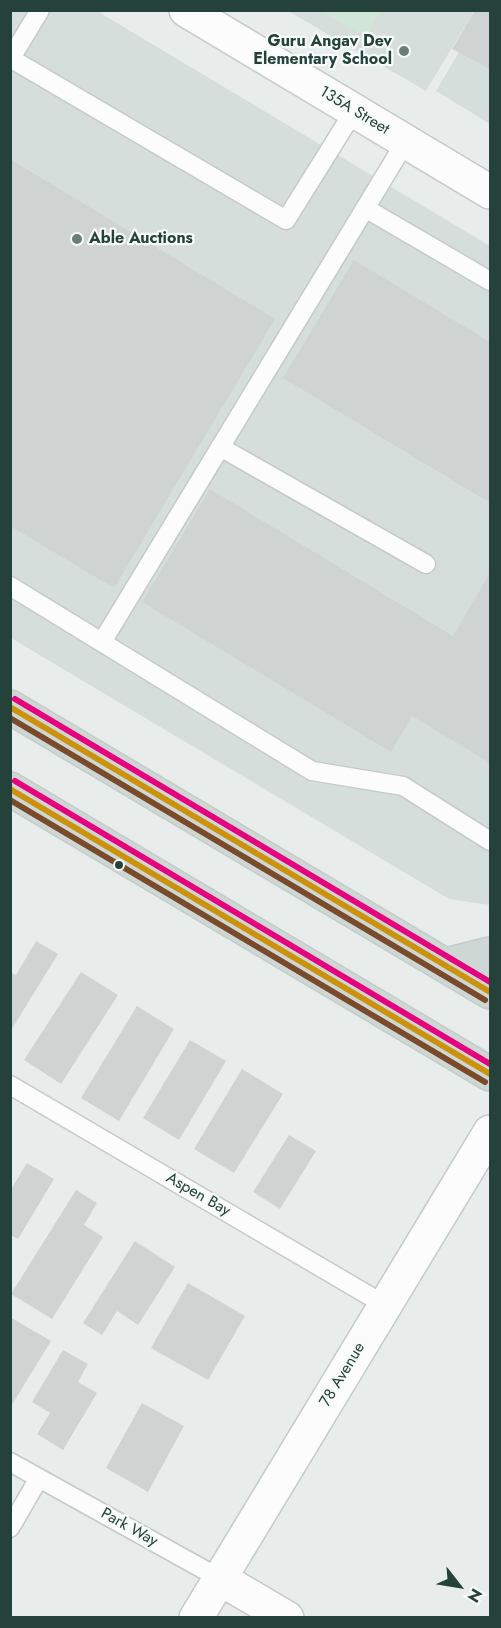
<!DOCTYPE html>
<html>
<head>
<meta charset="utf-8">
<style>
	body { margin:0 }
	#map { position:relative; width:501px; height:1628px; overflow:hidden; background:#e8edeb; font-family:Jost,sans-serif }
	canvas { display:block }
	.frame { position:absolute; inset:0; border:12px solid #24423a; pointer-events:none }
	.north { position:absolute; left:429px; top:1556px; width:60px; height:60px; -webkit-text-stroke:4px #f7fbf9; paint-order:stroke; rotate:121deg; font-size:16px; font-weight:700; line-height:24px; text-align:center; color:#24423a }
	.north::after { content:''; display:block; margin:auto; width:21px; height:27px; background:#24423a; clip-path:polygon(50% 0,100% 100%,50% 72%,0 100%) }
</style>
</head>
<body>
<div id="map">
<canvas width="501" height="1628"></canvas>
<div class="frame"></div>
<div class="north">N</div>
</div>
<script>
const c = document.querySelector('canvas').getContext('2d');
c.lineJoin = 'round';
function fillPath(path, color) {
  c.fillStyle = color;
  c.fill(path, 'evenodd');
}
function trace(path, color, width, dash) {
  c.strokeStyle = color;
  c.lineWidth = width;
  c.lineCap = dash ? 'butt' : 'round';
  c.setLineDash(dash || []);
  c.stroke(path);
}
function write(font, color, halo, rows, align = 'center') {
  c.font = font + ' Jost,sans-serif';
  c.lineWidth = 4.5;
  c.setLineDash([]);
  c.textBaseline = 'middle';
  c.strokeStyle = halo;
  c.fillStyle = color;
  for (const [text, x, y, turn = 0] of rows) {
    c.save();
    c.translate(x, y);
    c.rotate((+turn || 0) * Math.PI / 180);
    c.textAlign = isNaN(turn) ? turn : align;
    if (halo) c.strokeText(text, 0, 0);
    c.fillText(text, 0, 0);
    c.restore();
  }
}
fillPath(new Path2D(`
	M11,11H97L490,246V905L449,899L11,638Z
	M288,11H474L426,91Z
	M483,11H490V124L436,91Z`), '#d6dedb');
fillPath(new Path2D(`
	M321,11H380L366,37Z`), '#d1e6d8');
fillPath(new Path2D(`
	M475,10H490V69L452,49Z
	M10,159L275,319L114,588L10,526Z
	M354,260L490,342V503L283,378Z
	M210,489L453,636L490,573V763L412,716L391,752L142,602Z
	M36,941L58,954L10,1032V972L16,975Z
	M81,972L118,995L61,1084L24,1060Z
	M137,1006L174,1029L119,1121L81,1098Z
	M190,1040L226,1061L179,1140L143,1118Z
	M242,1069L283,1094L234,1173L194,1149Z
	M289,1135L316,1151L280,1209L253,1192Z
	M27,1163L54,1179L18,1239L10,1235V1191Z
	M76,1190L97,1203L84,1225L103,1237L52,1319L11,1294Z
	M135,1241L175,1267L138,1325L117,1311L102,1335L83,1323Z
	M188,1283L245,1316L208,1380L151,1348Z
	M10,1317L51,1341L10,1408Z
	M63,1350L88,1364L78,1382L97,1393L63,1450L37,1434L50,1413L32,1402Z
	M142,1403L184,1426L148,1492L106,1468Z`), '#cfd4d2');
const lane = new Path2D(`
	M10,58L286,220L354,111
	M11,58L40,10
	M365,208L490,281
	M220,447L426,564
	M10,586L312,771L403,786L490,841
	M102,642L406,141
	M10,1085L385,1305
	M10,1462L219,1578
	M10,1528L39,1478`);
const street = new Path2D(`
	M186,10L490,192
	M219,1578L287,1618
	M196,1618L490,1132`);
const primary = new Path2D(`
	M10,707L490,992
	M10,789L490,1074
	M446,965L490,954`);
trace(lane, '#c5cac8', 21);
trace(street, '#c5cac8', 36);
trace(primary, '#c3ccc9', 36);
trace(lane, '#fcfcfc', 18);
trace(street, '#fcfcfc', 33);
trace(primary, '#cfd7d5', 33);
trace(new Path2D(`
	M10,707L490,992
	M10,789L490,1074`), '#cd920c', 6);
trace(new Path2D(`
	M10,718L485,1000
	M10,800L485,1082`), '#7a4b2a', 6);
trace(new Path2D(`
	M15,699L490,982
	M15,781L490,1064`), '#e5007d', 6);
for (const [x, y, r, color] of [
	[404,51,6,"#697e78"],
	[77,239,6,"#697e78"],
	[119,865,5,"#24423a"]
]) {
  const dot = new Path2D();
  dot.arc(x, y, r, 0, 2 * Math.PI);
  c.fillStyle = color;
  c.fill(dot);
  trace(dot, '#f7fbf9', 2);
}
write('bold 16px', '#24423a', '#f7fbf9', [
	["Guru Angav Dev",392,42],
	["Elementary School",392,60],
	["Able Auctions",89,239,"left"]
], 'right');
write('16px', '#24423a', '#f7fbf9', [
	["135A Street",354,111,31],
	["Aspen Bay",198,1195,30],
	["78 Avenue",343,1375,-59],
	["Park Way",129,1528,29]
]);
</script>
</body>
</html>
